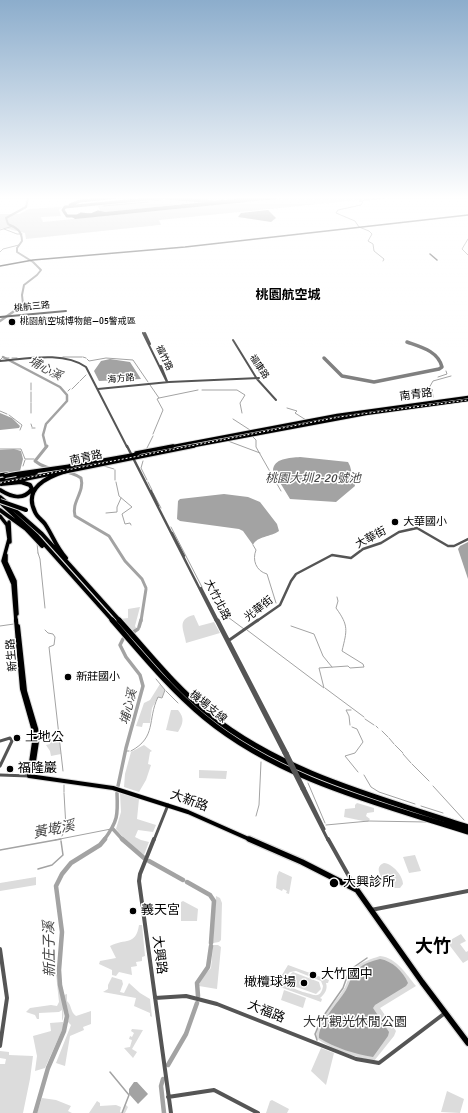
<!DOCTYPE html>
<html>
<head>
<meta charset="utf-8">
<style>
	body { margin:0 }
	canvas { display:block; background:#fff }
</style>
</head>
<body>
<canvas width="468" height="1113"></canvas>
<script>
const c = document.querySelector('canvas').getContext('2d');
c.lineJoin = 'round';
function fillPath(path, color) {
  c.fillStyle = color;
  c.fill(path, 'evenodd');
}
function trace(path, color, width, dash) {
  c.strokeStyle = color;
  c.lineWidth = width;
  c.lineCap = dash ? 'butt' : 'round';
  c.setLineDash(dash || []);
  c.stroke(path);
}
function write(font, color, halo, rows, align = 'center') {
  c.font = font + ' Signika,"Noto Sans TC",sans-serif';
  c.lineWidth = 3;
  c.setLineDash([]);
  c.textBaseline = 'middle';
  c.strokeStyle = halo;
  c.fillStyle = color;
  for (const [text, x, y, turn = 0] of rows) {
    c.save();
    c.translate(x, y);
    c.rotate((+turn || 0) * Math.PI / 180);
    c.textAlign = isNaN(turn) ? turn : align;
    if (halo) c.strokeText(text, 0, 0);
    c.fillText(text, 0, 0);
    c.restore();
  }
}
fillPath(new Path2D(`
	M258,197L210,201L186,198V197Z
	M293,197H390L159,220L161,225H159L26,239L25,233L4,228L0,229V214H19L29,209L62,207L59,210L61,216L41,217L43,222Z
	M155,199L201,202L107,212L100,211L98,206L101,204Z
	M140,607L135,626L136,628L132,632L120,619L128,618V609Z
	M194,615L199,626L214,622L220,633L186,643C184,630 176,619 194,615Z
	M160,684L165,690L162,697H158L152,708L150,723H143L142,727L136,726L144,703L150,700Z
	M171,710H178C185,718 183,724 178,732L166,730Z
	M59,739L61,754L51,756L50,751L46,745L50,744V743H44L42,742Z
	M144,745L152,751L150,752L148,764L151,765L146,780L139,792L124,787L125,774L131,752Z
	M199,770L227,771L226,779L199,778Z
	M120,793L139,799L137,819L156,825L153,832L138,830L135,837L141,840L149,842L144,855L130,845L116,829L121,812Z
	M357,803L374,808V812L367,813L366,816L370,819L368,822L344,817L345,809L355,808V805Z
	M415,855L421,871L409,873L403,857Z
	M384,863C393,864 403,876 403,884L400,888H392C385,882 371,868 384,863Z
	M279,871L292,877L289,894L286,893L287,891L283,889L282,891L276,888L277,876Z
	M36,877V885L0,891V883Z
	M216,896L220,898L222,903L221,940L219,942L213,943Z
	M183,901L198,909L197,921H181V902Z
	M139,925H142L145,956L142,957V961L136,962L137,966L131,967L132,975L119,972L116,976L112,975V970L99,964L100,961L116,958L110,946C125,938 136,946 139,925Z
	M461,934L466,941L460,944L466,952L468,951V960L463,963L447,942Z
	M213,945H218L221,947L217,989L199,986L200,979L211,968Z
	M380,956C397,958 406,974 416,986L380,1008L396,1031L394,1036L374,1061C355,1057 332,1050 316,1038C313,1023 338,1000 345,987C348,981 349,974 355,968C361,962 371,959 380,956Z
	M288,965L329,980L328,983H326C328,989 325,994 320,998L322,999L321,1002L280,987L282,984V975ZM296,971L321,981L323,986C322,992 320,996 314,995C304,992 285,989 286,976L290,972Z
	M293,972L319,982L321,989L316,994L288,984L287,977Z
	M56,974H57C59,984 67,1014 62,1021V1010L59,1012L39,1013V1019H37L35,1015L26,1012L30,1008L51,1005L57,1006L59,1002Z
	M112,977L122,980L123,984L120,992L124,993L129,983L140,993L150,999L152,1017L150,1016V1013L134,1006L136,998L103,992L108,989V985Z
	M284,990L306,998L303,1008L281,1000Z
	M67,994V1001C72,1005 70,1012 76,1016L91,1011V1024L83,1027L84,1030L70,1036L65,1066L56,1063L71,1025L68,1022L69,1015L64,995Z
	M63,1022V1028L45,1068L35,1071L37,1056L33,1036L51,1031L50,1023Z
	M132,1029L143,1030L132,1049L137,1052L133,1058L124,1048L130,1047L132,1040L129,1039L130,1036L132,1037L134,1033L131,1031Z
	M321,1048L334,1053L326,1085L311,1071Z
	M0,1051L9,1052V1055L33,1056L30,1079L23,1113H0V1064H5L6,1059L0,1058Z
	M447,1091L464,1099L460,1113L441,1112Z
	M42,1098L56,1100L71,1106L68,1111L72,1113H37Z
	M272,1100L289,1109L287,1113H266L270,1101Z
	M97,1101L100,1103V1106L116,1105L121,1107L120,1112L122,1113L125,1104L128,1107L125,1113H89Z`), '#dcdcdc');
fillPath(new Path2D(`
	M268,210L276,218L271,222L238,217L241,213Z
	M110,359L130,362L141,379L99,381L94,371L101,361Z
	M0,413L12,418L20,426L19,428L0,430Z
	M14,449L21,451L23,459L20,471L0,474V450Z
	M300,457L348,462L350,466L355,486L336,502L290,499L273,471C273,458 290,458 300,457Z
	M224,494L248,497L260,502L277,524L279,531C271,537 257,536 253,545L243,531L239,529L180,521L177,519L178,501L180,499Z
	M468,542V579L458,549L460,546Z
	M380,959C392,961 403,971 408,983L406,986L375,1005L373,1008L389,1032L388,1036L373,1057C355,1054 335,1048 319,1038C318,1023 338,1003 346,990C350,983 351,975 358,969C364,963 373,961 380,959Z
	M134,1082H137L148,1094L138,1104L129,1094V1089Z`), '#a3a3a3');
trace(new Path2D(`
	M192,197H196
	M151,201L161,200
	M103,206L148,202
	M4,229L17,234H22
	M0,230L13,226
	M468,239L462,249L468,255
	M0,252L3,249L19,245
	M383,261L384,259L374,251L373,244L368,241L372,234L369,231L359,227L355,221L336,213L338,210L361,205L363,202L359,201L395,197
	M63,357H82
	M83,357L86,358
	M6,358H9
	M12,358H17
	M87,359L89,361L106,358L133,360L148,382
	M0,360L3,357
	M438,377L447,374L446,371
	M80,381L86,375
	M31,383V390
	M150,385L159,398L157,399L163,410L153,434
	M72,389L79,382
	M202,390H237L245,395L240,403L242,413
	M68,391L70,389
	M31,392V402
	M433,397L432,389L429,388L433,381L451,376
	M159,398L198,390
	M31,403V413
	M287,408L297,411L295,413L306,420
	M0,411L7,414
	M9,415L22,425L20,430
	M233,419L250,430
	M31,424L32,427
	M32,428H35
	M252,436L256,440V447L281,491
	M228,441L260,453
	M0,449H21L25,459H34
	M146,450L153,436
	M143,461L141,468L147,480
	M23,466L25,460
	M104,466L114,469
	M115,470V480
	M116,482L119,496L132,507L122,514L125,524L130,523L131,525
	M148,482L152,490
	M153,493L161,508
	M106,513L117,512V507L121,498
	M171,527L202,587
	M37,543L38,553
	M253,545L256,550C252,560 256,571 267,574L276,603
	M38,553L40,559L45,608
	M217,609L244,629
	M0,626L14,624
	M291,626L314,634L323,656L332,667
	M45,630L48,633L53,634L55,637L54,645L49,647L63,771
	M247,630L324,688L319,668L348,666L350,668L364,667L363,664L342,651C347,630 349,626 336,608L338,601L337,597
	M325,688L364,717
	M166,691L178,703
	M365,719L374,725
	M350,725L349,716L346,710H351
	M376,726L378,728
	M352,727L357,729L363,742L355,753L345,756L358,772
	M382,731L388,737
	M389,738L394,744
	M395,745L403,753
	M125,751H129
	M131,751C157,737 147,720 158,697L162,698L165,690L156,679
	M403,754L411,763
	M412,764L429,781
	M364,775L371,787L379,792L415,804
	M308,783L325,823
	M64,785V792
	M433,786L464,820
	M421,806L443,813
	M256,816L259,805L261,762
	M326,825L369,821L426,822
	M62,836L66,828L64,793
	M55,840L111,829`), '#a3a3a3', 1);
trace(new Path2D(`
	M0,850L61,839
	M38,869L52,865L63,855L61,841
	M317,1040L315,1034L322,1018L343,988L348,974L354,967L367,958
	M110,1072L129,1095L122,1113`), '#a3a3a3', 1.5);
trace(new Path2D(`
	M19,308L23,304L22,295L24,285L37,275L41,270L33,262L17,252V248L22,241C22,231 17,228 8,224L6,218L26,207L28,199L32,197`), '#a3a3a3', 2);
trace(new Path2D(`
	M0,321L20,307
	M3,357L60,387L67,395V401L46,424L43,435L46,447`), '#a3a3a3', 2.5);
trace(new Path2D(`
	M47,446L35,461C48,472 67,468 81,478C85,492 71,502 75,516L109,536L125,561L142,579L146,588
	M141,621L146,589`), '#a3a3a3', 3);
trace(new Path2D(`
	M139,627L141,620
	M132,633L138,629
	M118,786L126,748L143,686L140,675L126,657L120,645L123,639
	M112,828L123,840
	M104,840C118,821 118,815 117,793`), '#a3a3a3', 3.5);
trace(new Path2D(`
	M122,839L144,858
	M149,861L183,880
	M187,882L210,895L214,901L211,943
	M198,996L197,983L208,967L211,946
	M168,1065L186,1034L197,1003
	M163,1079L161,1086L164,1113
	M35,1113L48,1068L64,1031L67,1016L60,985L59,970L62,932L56,886L62,874L71,863L100,845L105,839`), '#a3a3a3', 4.5);
trace(new Path2D(`
	M166,198L214,202L240,201
	M70,205L80,201L117,197
	M65,207L168,197
	M65,207L63,210L67,216H77L81,214
	M98,212L108,214
	M81,214L91,215L98,212`), '#808080', 3);
trace(new Path2D(`
	M324,358L342,376L374,382L439,369L442,367C438,351 421,347 407,342`), '#808080', 3.5);
fillPath(new Path2D(`
	M256,197H279L276,199L75,219L72,217L75,215Z`), '#808080');
const majorFar3 = new Path2D(`
	M168,447L337,415L468,397
	M189,447L366,414L468,400`);
const majorFar2 = new Path2D(`
	M136,453L173,446
	M70,466L138,454
	M64,472L194,446
	M0,475L7,474
	M0,480L36,473
	M16,481L56,473
	M0,516L7,525L9,539L3,561L13,584L16,621
	M9,522L10,542
	M6,555V562L15,581L17,614`);
const majorFar1 = new Path2D(`
	M16,620L22,689L35,735L29,776L113,788L188,812L251,840
	M18,626L25,691L38,735L33,768`);
const major = new Path2D(`
	M249,839L302,862L357,890L422,982L468,1043`);
const highwayFar1 = new Path2D(`
	M66,471C47,477 23,488 35,512C37,517 42,520 45,524C53,536 56,547 66,558
	M16,474L72,466
	M0,490C11,497 23,501 32,489L30,485L21,482L1,484
	M0,497L42,534L120,621
	M0,502L37,536L113,621
	M0,510L26,529L42,546`);
const highway = new Path2D(`
	M112,620C141,653 169,688 204,717C279,779 377,803 468,832
	M119,620C148,652 175,687 209,714C284,774 378,797 468,827`);
trace(majorFar3, '#dbdbdb', 4);
trace(majorFar2, '#dbdbdb', 5.5);
trace(majorFar1, '#dbdbdb', 6);
trace(major, '#dbdbdb', 8);
trace(highwayFar1, '#dbdbdb', 6);
trace(highway, '#dbdbdb', 7);
trace(new Path2D(`
	M430,254L437,260
	M0,266L33,260L185,247L468,215`), '#555', 1.5);
trace(new Path2D(`
	M0,317L66,311
	M143,333L167,382
	M145,333L150,344
	M233,340L257,379L276,400
	M0,361C26,359 63,351 86,367L127,447
	M161,366L167,381
	M98,389L169,382L259,378`), '#555', 2);
trace(new Path2D(`
	M127,446L216,621
	M151,491L158,506
	M172,533L184,556
	M201,588L218,621
	M257,621L280,605L291,581L296,574L332,555L351,558L363,549L381,543L399,532L417,528L448,546H454L468,539`), '#555', 2.5);
trace(new Path2D(`
	M216,620L284,753
	M218,620L287,753
	M228,641L258,620
	M0,741L10,738L12,741L0,766
	M0,775L29,776
	M304,788L324,829
	M302,789L328,840
	M154,840L168,805`), '#555', 3);
trace(new Path2D(`
	M154,839L140,874L139,881L171,1113
	M328,839L355,887
	M371,910L468,891
	M0,949L7,998L0,1046
	M155,998L186,996L217,1004L356,1059L379,1063L445,1013
	M168,1097L214,1090L258,1113`), '#555', 4);
trace(majorFar3, '#000', 2.5);
trace(majorFar2, '#000', 3.5);
trace(majorFar1, '#000', 4);
trace(major, '#000', 5.5);
trace(highwayFar1, '#000', 4);
trace(highway, '#000', 5);
const rail = new Path2D(`
	M0,483L339,417L468,400`);
trace(rail, '#000', 2);
trace(rail, '#fff', 1, [2]);
const highwayBridge = new Path2D(`
	M5,476L16,474
	M0,501L26,510`);
trace(highwayBridge, '#dbdbdb', 6, []);
trace(new Path2D(`
	M284,753L302,789
	M287,753L304,788`), '#555', 3);
trace(highwayBridge, '#000', 4);
const sky = c.createLinearGradient(0, 0, 0, 353);
sky.addColorStop(0, '#8cadcc');
sky.addColorStop(0.56, '#fff');
sky.addColorStop(1, '#ffffff00');
c.fillStyle = sky;
c.fillRect(0, 0, 468, 353);
for (const [x, y, r, color] of [
	[12,322,4,"#000"],
	[395,522,4,"#000"],
	[68,677,4,"#000"],
	[17,738,4,"#000"],
	[10,769,4,"#000"],
	[334,883,5,"#000"],
	[133,911,4,"#000"],
	[313,975,4,"#000"],
	[304,983,4,"#000"]
]) {
  const dot = new Path2D();
  dot.arc(x, y, r, 0, 2 * Math.PI);
  c.fillStyle = color;
  c.fill(dot);
  trace(dot, '#fff', 1.5);
}
write('9px', '#000', '#fff', [
	["桃航三路",32,307,-6],
	["福竹路",164,358,64],
	["福康路",259,367,56],
	["海方路",121,379,-6]
]);
write('9px', '#000', '#fff', [
	["桃園航空城博物館—05警戒區",20,322]
], 'left');
write('11px', '#000', '#fff', [
	["南青路",416,395,-7],
	["南青路",86,458,-12],
	["大華街",371,538,-28],
	["大竹北路",217,600,63],
	["光華街",259,609,-38],
	["新生路",12,655,-95],
	["機場支線",208,707,39]
]);
write('11px', '#000', '#fff', [
	["大華國小",403,522],
	["新莊國小",76,677]
], 'left');
write('italic 12px', '#444', '#fff', [
	["埔心溪",45,369,28],
	["桃園大圳2-20號池",313,479],
	["埔心溪",129,707,-76]
]);
write('bold 13px', '#000', '#fff', [
	["桃園航空城",288,296]
]);
write('13px', '#000', '#fff', [
	["土地公",25,738],
	["福隆巖",18,769],
	["大興診所",343,883],
	["義天宮",141,911],
	["大竹國中",321,975],
	["橄欖球場",296,983,"right"]
], 'left');
write('13px', '#000', '#fff', [
	["大新路",189,801,20],
	["大興路",159,955,83],
	["大福路",266,1012,22]
]);
write('13px', '#333', '#fff', [
	["大竹觀光休閒公園",355,1023]
]);
write('italic 14px', '#444', '#fff', [
	["黃墘溪",54,830,-11],
	["新庄子溪",50,949,-91]
]);
write('bold 18px', '#000', '#fff', [
	["大竹",433,947]
]);
</script>
</body>
</html>
